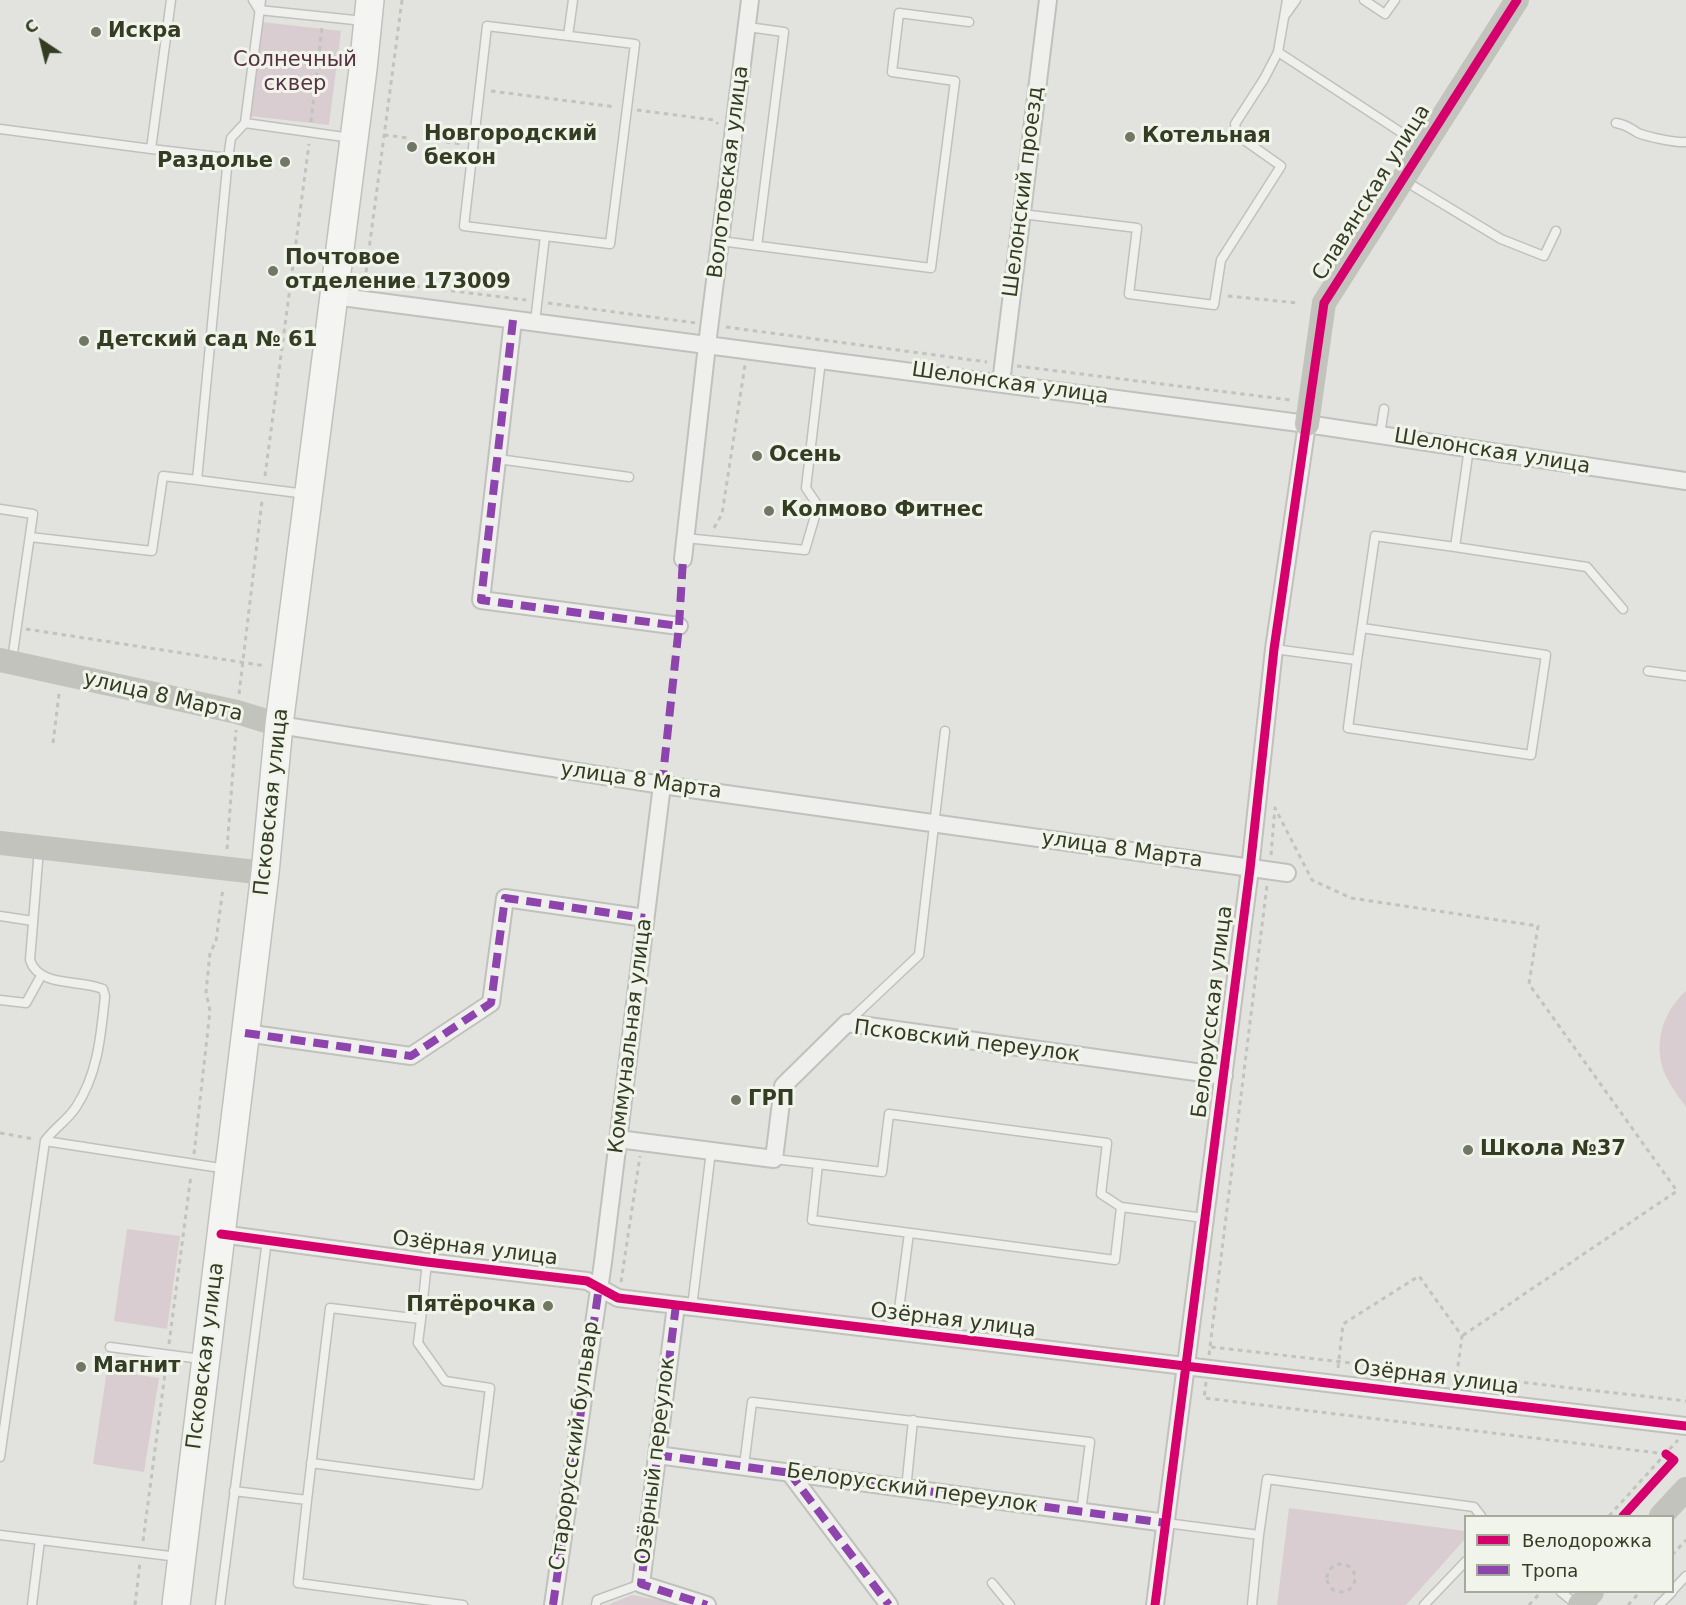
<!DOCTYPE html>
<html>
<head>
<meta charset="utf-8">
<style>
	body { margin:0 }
	#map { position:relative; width:1686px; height:1605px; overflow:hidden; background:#e2e3de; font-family:"DejaVu Sans",sans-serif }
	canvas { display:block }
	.legend { position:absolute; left:1464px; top:1515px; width:210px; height:78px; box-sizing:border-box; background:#f1f4ea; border:2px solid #a5ab9b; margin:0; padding:8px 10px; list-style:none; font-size:18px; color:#343d24 }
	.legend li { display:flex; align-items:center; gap:12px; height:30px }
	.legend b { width:30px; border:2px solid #a5ab9b }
	.north { position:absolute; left:12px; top:12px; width:60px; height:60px; -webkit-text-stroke:4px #f1f4ea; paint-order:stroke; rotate:325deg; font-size:16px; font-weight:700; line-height:24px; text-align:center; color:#343d24 }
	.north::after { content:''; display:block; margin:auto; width:21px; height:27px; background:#343d24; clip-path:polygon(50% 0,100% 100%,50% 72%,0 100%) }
</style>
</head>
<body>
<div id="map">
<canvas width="1686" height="1605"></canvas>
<ul class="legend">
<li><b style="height:8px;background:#d6006c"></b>Велодорожка</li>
<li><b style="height:8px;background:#8e44ad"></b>Тропа</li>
</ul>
<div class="north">С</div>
</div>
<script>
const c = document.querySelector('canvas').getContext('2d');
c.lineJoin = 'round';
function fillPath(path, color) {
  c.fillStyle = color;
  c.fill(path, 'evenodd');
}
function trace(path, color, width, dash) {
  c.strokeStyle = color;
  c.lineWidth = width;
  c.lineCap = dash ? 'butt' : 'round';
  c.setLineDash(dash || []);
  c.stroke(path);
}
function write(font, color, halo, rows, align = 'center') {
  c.font = font + ' "DejaVu Sans",sans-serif';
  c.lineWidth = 6;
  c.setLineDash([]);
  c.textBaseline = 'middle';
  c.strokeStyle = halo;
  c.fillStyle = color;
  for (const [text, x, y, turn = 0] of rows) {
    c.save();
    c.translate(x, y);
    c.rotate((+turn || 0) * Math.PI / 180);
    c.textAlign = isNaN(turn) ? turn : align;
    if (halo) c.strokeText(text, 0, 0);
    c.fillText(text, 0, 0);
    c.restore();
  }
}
fillPath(new Path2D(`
	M262,22L341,31L329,125L250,116Z
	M1686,991V1107C1680,1098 1673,1090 1668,1080C1651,1050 1661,1013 1686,991Z
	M127,1229L180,1236L167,1329L114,1321Z
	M107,1370L159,1378L144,1472L93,1464Z
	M1289,1508L1465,1531V1539L1406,1605H1277Z
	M632,1595L685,1605H608Z`), '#d9cdd1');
const lane = new Path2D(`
	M171,0L151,149L228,158L231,138L245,123L351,138
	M253,0L259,10L364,21
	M1287,0L1278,52L1422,146
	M1364,0L1385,14L1395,0
	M1286,14L1296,0
	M487,26L635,44L610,244L464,226Z
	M748,27L784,32L757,246
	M568,36L573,0
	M245,123L261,0
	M1616,123C1628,125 1629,128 1638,133C1648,137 1676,143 1686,142
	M0,129L151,149
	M228,158L197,480L306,494
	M1405,181L1501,239L1544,256L1556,231
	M1022,214L1137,228L1129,294L1214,305L1221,260L1281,166L1237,135L1235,124L1264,79L1278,52
	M720,241L931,268L955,81L892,72L899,13L969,22
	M535,322L545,236
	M1380,435L1384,409
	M498,459L629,477
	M0,509L33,514L12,660
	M30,537L152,551L163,476L197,480
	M685,538L805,550L818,506L806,488L821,360
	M1455,547L1587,567L1623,609
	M1274,649L1357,660L1375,536L1455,547L1469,448
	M1357,660L1348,728L1531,755L1546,655L1362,628
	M1648,671L1686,676
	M39,849L30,960C39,988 80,979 103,989L105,996C101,1034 98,1074 76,1107C67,1121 54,1128 45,1141
	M0,916L33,921
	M0,1000L26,1003L41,976
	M848,1022L919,955L945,731
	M774,1159L818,1164L812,1220L1115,1260L1121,1207
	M818,1164L882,1172L889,1114L1107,1143L1101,1194L1121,1207L1204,1218
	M692,1307L711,1151
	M896,1332L909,1233
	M110,1347L201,1359
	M0,1457L45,1141L227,1169
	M311,1463L478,1485L490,1388L445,1381L418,1343L421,1319
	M744,1466L752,1402L1090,1442L1081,1512
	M906,1489L913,1420
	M234,1491L307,1500L298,1583L463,1605
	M307,1500L330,1308L421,1319L427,1262
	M1166,1523L1259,1535L1252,1605
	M0,1535L178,1557
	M1259,1535L1267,1479L1474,1507L1481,1516
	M992,1583L1010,1605
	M1672,1591L1686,1576
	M1561,1592L1577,1605
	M32,1605L40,1540
	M220,1605L267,1240
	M596,1605L597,1600L641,1584
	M1424,1605L1466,1561
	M1659,1605L1672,1592`);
const street = new Path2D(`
	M334,296L1307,424L1686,481
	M513,320L481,600L679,626
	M1001,383L1048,0
	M683,559L707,345L750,0
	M279,725L662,785L1287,873
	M245,1033L411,1056L491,1003L505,898L645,918
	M618,1139L774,1159L783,1086L847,1023L1224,1076
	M221,1234L427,1262L587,1281L618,1298L1686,1426
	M676,1305L641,1584L707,1605
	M657,1455L1166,1523
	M789,1472L889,1605
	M553,1605L603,1262L662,785
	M1155,1605L1250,869L1274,649L1307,424`);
const primary = new Path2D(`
	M176,1605L265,873L279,725L363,69L370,0`);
trace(lane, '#c0c1bc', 11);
trace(street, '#c0c1bc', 20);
trace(primary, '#bfc1ba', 30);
trace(new Path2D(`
	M402,0L365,280L526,300
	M318,65L343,67
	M491,91L616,107
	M637,110L714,120L718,124
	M311,122L322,27
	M384,135L409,138
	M446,142L462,144
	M1228,296L1298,303
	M548,303L696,323
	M726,327L987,362
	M1017,366L1291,400
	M265,476L309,144
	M714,528L722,514L745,365
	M26,629L266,666
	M239,694L262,501
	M53,743L59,694
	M227,849L236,730
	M1271,855L1275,808L1312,880L1351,898L1538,926L1529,984L1677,1191L1462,1336
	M0,1133L34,1139
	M194,1154L210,1011L206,992L210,953L216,941L223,888
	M621,1282L640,1156
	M169,1344L191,1175
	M1211,1347L1686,1401
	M1209,1355L1267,885
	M1338,1368L1343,1324L1419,1276L1462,1336L1457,1373
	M1206,1382L1204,1398L1666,1454
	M1609,1516L1678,1440
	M143,1541L166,1366
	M1672,1555L1686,1540
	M1327 1578a14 14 0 1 1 28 0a14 14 0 1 1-28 0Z
	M135,1605L140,1562
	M1529,1605L1541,1592
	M1628,1605L1640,1592`), '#c1c3bd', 3, [4.5, 4.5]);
trace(lane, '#eff0ed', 8);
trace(street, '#eff0ed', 16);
trace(new Path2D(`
	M1307,424L1324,303L1517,0
	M0,660L237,712L279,725
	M0,843L265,873
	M1661,1516L1686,1489
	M1580,1605L1592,1592`), '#c2c3bc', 24);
trace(primary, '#f4f4f2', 27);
trace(new Path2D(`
	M513,320L481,600L679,626
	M662,785L679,626L683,559
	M245,1033L411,1056L491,1003L505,898L645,918
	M676,1305L641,1584L707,1605
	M657,1455L1166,1523
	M789,1472L889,1605
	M553,1605L599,1287`), '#8e44ad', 8, [15, 8]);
trace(new Path2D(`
	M221,1234L427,1262L587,1281L618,1298L1686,1426
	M1623,1516L1674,1460L1666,1454
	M1155,1605L1250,869L1274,649L1324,303L1517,0`), '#d6006c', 9);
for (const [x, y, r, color] of [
	[96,32,6,"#717765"],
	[1130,137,6,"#717765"],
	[412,147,6,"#717765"],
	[285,162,6,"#717765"],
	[273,271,6,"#717765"],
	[84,341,6,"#717765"],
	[757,456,6,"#717765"],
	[769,511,6,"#717765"],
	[736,1100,6,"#717765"],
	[1468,1150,6,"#717765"],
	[548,1306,6,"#717765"],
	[81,1367,6,"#717765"]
]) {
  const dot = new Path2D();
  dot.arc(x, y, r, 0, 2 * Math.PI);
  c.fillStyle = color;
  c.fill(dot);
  trace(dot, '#f1f4ea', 2);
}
write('bold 21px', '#343d24', '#f1f4ea', [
	["Искра",108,32],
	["Новгородский",424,135],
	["бекон",424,159],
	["Котельная",1142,137],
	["Раздолье",273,162,"right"],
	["Почтовое",285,259],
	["отделение 173009",285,283],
	["Детский сад № 61",96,341],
	["Осень",769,456],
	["Колмово Фитнес",781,511],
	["ГРП",748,1100],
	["Школа №37",1480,1150],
	["Пятёрочка",536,1306,"right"],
	["Магнит",93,1367]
], 'left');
write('21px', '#593144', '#f1f4ea', [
	["Солнечный",295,61],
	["сквер",295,85]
]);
write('21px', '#343d24', '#f1f4ea', [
	["Волотовская улица",729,172,-83],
	["Шелонский проезд",1024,192,-83],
	["Славянская улица",1372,193,-58],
	["Шелонская улица",1010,384,8],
	["Шелонская улица",1492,452,9],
	["улица 8 Марта",163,697,13],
	["улица 8 Марта",641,781,8],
	["Псковская улица",272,802,-84],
	["улица 8 Марта",1122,850,8],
	["Белорусская улица",1213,1012,-83],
	["Коммунальная улица",631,1036,-83],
	["Псковский переулок",967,1042,7],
	["Озёрная улица",475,1249,7],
	["Озёрная улица",953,1321,7],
	["Псковская улица",206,1356,-83],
	["Озёрная улица",1436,1378,7],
	["Старорусский бульвар",575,1446,-82],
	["Озёрный переулок",656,1461,-83],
	["Белорусский переулок",912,1489,8]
]);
</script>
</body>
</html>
